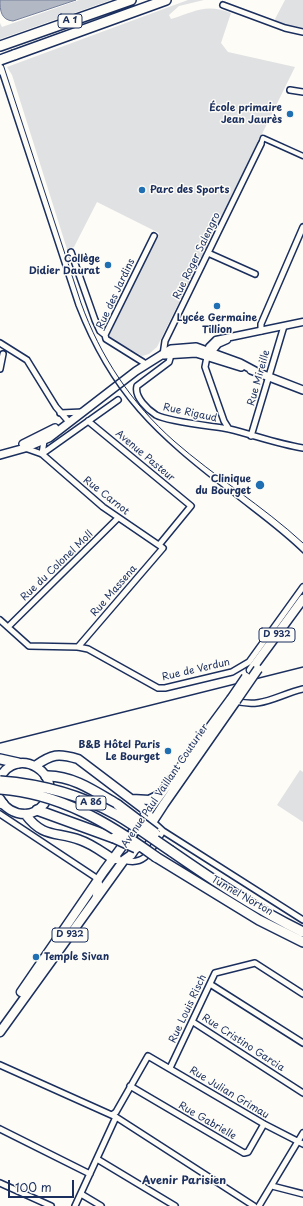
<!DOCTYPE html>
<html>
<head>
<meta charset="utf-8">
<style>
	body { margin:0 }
	#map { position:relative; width:303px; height:1206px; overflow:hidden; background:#fdfcf7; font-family:"Playpen Sans",sans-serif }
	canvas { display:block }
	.scale { position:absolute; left:8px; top:1180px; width:66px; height:18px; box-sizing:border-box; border:2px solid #1b2f5e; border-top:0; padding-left:5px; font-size:12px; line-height:14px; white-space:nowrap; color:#1b2f5e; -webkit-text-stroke:3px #fdfcf7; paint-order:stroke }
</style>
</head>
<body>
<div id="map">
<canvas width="303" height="1206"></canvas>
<div class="scale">100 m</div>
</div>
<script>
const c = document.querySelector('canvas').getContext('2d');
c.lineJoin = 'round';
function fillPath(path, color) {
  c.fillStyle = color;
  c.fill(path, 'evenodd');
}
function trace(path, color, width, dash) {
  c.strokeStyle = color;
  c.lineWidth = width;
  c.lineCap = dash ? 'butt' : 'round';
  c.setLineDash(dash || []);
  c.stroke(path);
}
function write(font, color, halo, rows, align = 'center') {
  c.font = font + ' "Playpen Sans",sans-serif';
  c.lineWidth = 3;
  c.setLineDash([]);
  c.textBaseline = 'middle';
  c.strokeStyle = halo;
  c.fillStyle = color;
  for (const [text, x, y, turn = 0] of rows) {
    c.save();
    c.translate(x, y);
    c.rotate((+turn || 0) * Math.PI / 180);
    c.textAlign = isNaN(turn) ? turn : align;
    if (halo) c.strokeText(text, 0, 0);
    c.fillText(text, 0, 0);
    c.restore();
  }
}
fillPath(new Path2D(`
	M79,0H111L0,39V23L2,27Z
	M188,0H204L179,6L169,15L171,19C195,12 205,3 231,13L221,43L228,52L295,67L157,347L149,354L142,356L110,338L109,335L159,233L97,202L74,247L67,249L12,75L7,67Z
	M285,0H303V30L277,24L275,19Z
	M300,770L303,772V822L277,805Z`), '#e0e1e3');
const water = new Path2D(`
	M0,0H76L13,21C1,20 0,11 0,0Z`);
fillPath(water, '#b3b8c5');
trace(water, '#76819c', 1);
const pedestrian = new Path2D(`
	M261,144L263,138L303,156`);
const minor = new Path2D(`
	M223,5L285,28L303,32
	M290,90L303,92
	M71,252L95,320L100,331L105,335
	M208,253L255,274
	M261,331V324L303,227
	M0,343L27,360L56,407L69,422
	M163,355L165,341L261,144
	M171,355L169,362L137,386C134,397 148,410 156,415C169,422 212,426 229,429C254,435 277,444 303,448
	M207,357L205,367L224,421L229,429
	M146,364L106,339L105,335L154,236
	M0,369L3,354
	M60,413L83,412
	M88,421L191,506L159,545
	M251,436L284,326
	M25,448L42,454L103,507L163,548L78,647
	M42,454L118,400
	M42,454L44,441
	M0,620L29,646L78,647L88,649L158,688H165L232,672L249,662L303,587
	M8,627L118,518
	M233,700C260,710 277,695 303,689
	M0,814L98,879L100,885L96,890L95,899
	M151,820L163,831L303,920
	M124,860C147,867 152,847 163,831
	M210,984L303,1043
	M193,1022L303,1093
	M0,1065L116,1117L254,1206
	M170,1068L215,973L255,963L303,994
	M130,1086L244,1153L248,1152L264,1124
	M112,1115L116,1112L148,1056L264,1124L303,1144
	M0,1129L90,1174
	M97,1159L175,1206
	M0,1183L51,1206
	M272,1186L303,1194
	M81,1194L101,1206
	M75,1206L116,1117
	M259,1206L303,1133`);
const tertiary = new Path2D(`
	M209,351V347L216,340L303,322
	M209,351L213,350L218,344L227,340`);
const secondary = new Path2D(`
	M164,355L196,353L241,367
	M251,370L303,390
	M23,444L55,428
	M0,455L25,448L49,438L136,371L171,349L196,347L240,363L255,371`);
const primary = new Path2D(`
	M251,670L303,599
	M35,766C52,754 58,753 78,759L148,812L149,816
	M0,778C17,744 66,775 44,804C39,810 32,814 25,814C14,814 5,808 0,799
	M132,799L149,800L159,795
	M25,814C44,839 56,831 80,840C92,844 102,852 113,859H117
	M21,992L104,871L231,699
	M0,1032L124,860L131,855L164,804L236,701`);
const motorway = new Path2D(`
	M0,46L131,0
	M14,55L166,0
	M0,759L18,763
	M46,776C72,775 96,792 118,805
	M0,803L3,804
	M37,810L114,838
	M171,851C213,880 256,909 303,932
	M156,857L259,920L303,942`);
trace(pedestrian, '#1b2f5e', 7);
trace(minor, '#1b2f5e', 8);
trace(tertiary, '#1b2f5e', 9);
trace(secondary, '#1b2f5e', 10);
trace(primary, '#1b2f5e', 11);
trace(motorway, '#1b2f5e', 12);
trace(pedestrian, '#fdfcf7', 4);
trace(minor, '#fdfcf7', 5);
trace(tertiary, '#fdfcf7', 6);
trace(secondary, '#fdfcf7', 7);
trace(primary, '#fdfcf7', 8);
trace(motorway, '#fdfcf7', 9);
trace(new Path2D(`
	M0,55L81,303C100,356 132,404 174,441C215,477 263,506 303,543`), '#1b2f5e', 1);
trace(new Path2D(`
	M0,75L76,306C111,396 155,435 230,493C255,513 281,531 303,553
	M0,743L303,667`), '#1b2f5e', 1.5);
const primaryBridge = new Path2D(`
	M231,699L246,677
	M236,701L258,669`);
const motorwayBridge = new Path2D(`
	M0,60L14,55
	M0,781C40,784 81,795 117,815C136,826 153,839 171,851
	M0,789C59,793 109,823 156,857
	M118,805L155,833
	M114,838L136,848`);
trace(primaryBridge, '#1b2f5e', 11, []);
trace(motorwayBridge, '#1b2f5e', 12, []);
trace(primaryBridge, '#fdfcf7', 8);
trace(motorwayBridge, '#fdfcf7', 9);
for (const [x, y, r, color] of [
	[290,114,4,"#1f6fb2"],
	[142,190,4,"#1f6fb2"],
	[108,265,4,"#1f6fb2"],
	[217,306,4,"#1f6fb2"],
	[260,485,5,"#1f6fb2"],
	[168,751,4,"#1f6fb2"],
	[36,957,4,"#1f6fb2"]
]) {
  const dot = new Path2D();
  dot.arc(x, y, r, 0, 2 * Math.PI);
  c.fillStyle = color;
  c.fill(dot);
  trace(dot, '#fdfcf7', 1.5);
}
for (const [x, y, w] of [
	[70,21,24],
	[277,635,36],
	[91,803,30],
	[70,935,36]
]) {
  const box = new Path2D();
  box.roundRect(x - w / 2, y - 7, w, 14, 3);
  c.fillStyle = '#fdfcf7';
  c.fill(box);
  trace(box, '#1b2f5e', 1);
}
write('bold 9px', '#1b2f5e', null, [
	["A 1",70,21],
	["D 932",277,635],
	["A 86",91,803],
	["D 932",70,935]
]);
write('bold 10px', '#1b2f5e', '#fdfcf7', [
	["École primaire",282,108],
	["Jean Jaurès",282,120],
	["Parc des Sports",150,190,"left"],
	["Collège",100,259],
	["Didier Daurat",100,271],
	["Lycée Germaine",217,318,"center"],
	["Tillion",217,330,"center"],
	["Clinique",251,479],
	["du Bourget",251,491],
	["B&B Hôtel Paris",160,745],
	["Le Bourget",160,757],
	["Temple Sivan",44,957,"left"]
], 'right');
write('10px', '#1b2f5e', '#fdfcf7', [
	["Rue Roger Salengro",197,256,-64],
	["Rue des Jardins",116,294,-65],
	["Rue Mireille",259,378,-74],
	["Rue Rigaud",190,413,12],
	["Avenue Pasteur",145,456,40],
	["Rue Carnot",106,496,38],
	["Rue du Colonel Moll",57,566,-44],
	["Rue Massena",114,591,-49],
	["Rue de Verdun",196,670,-13],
	["Avenue Paul Vaillant Couturier",165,786,-56],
	["Tunnel Norton",242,896,30],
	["Rue Louis Risch",188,1009,-65],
	["Rue Cristino Garcia",243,1043,33],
	["Rue Julian Grimau",229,1093,31],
	["Rue Gabrielle",207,1121,30]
]);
write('bold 11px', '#1b2f5e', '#fdfcf7', [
	["Avenir Parisien",184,1181]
]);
</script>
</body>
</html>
